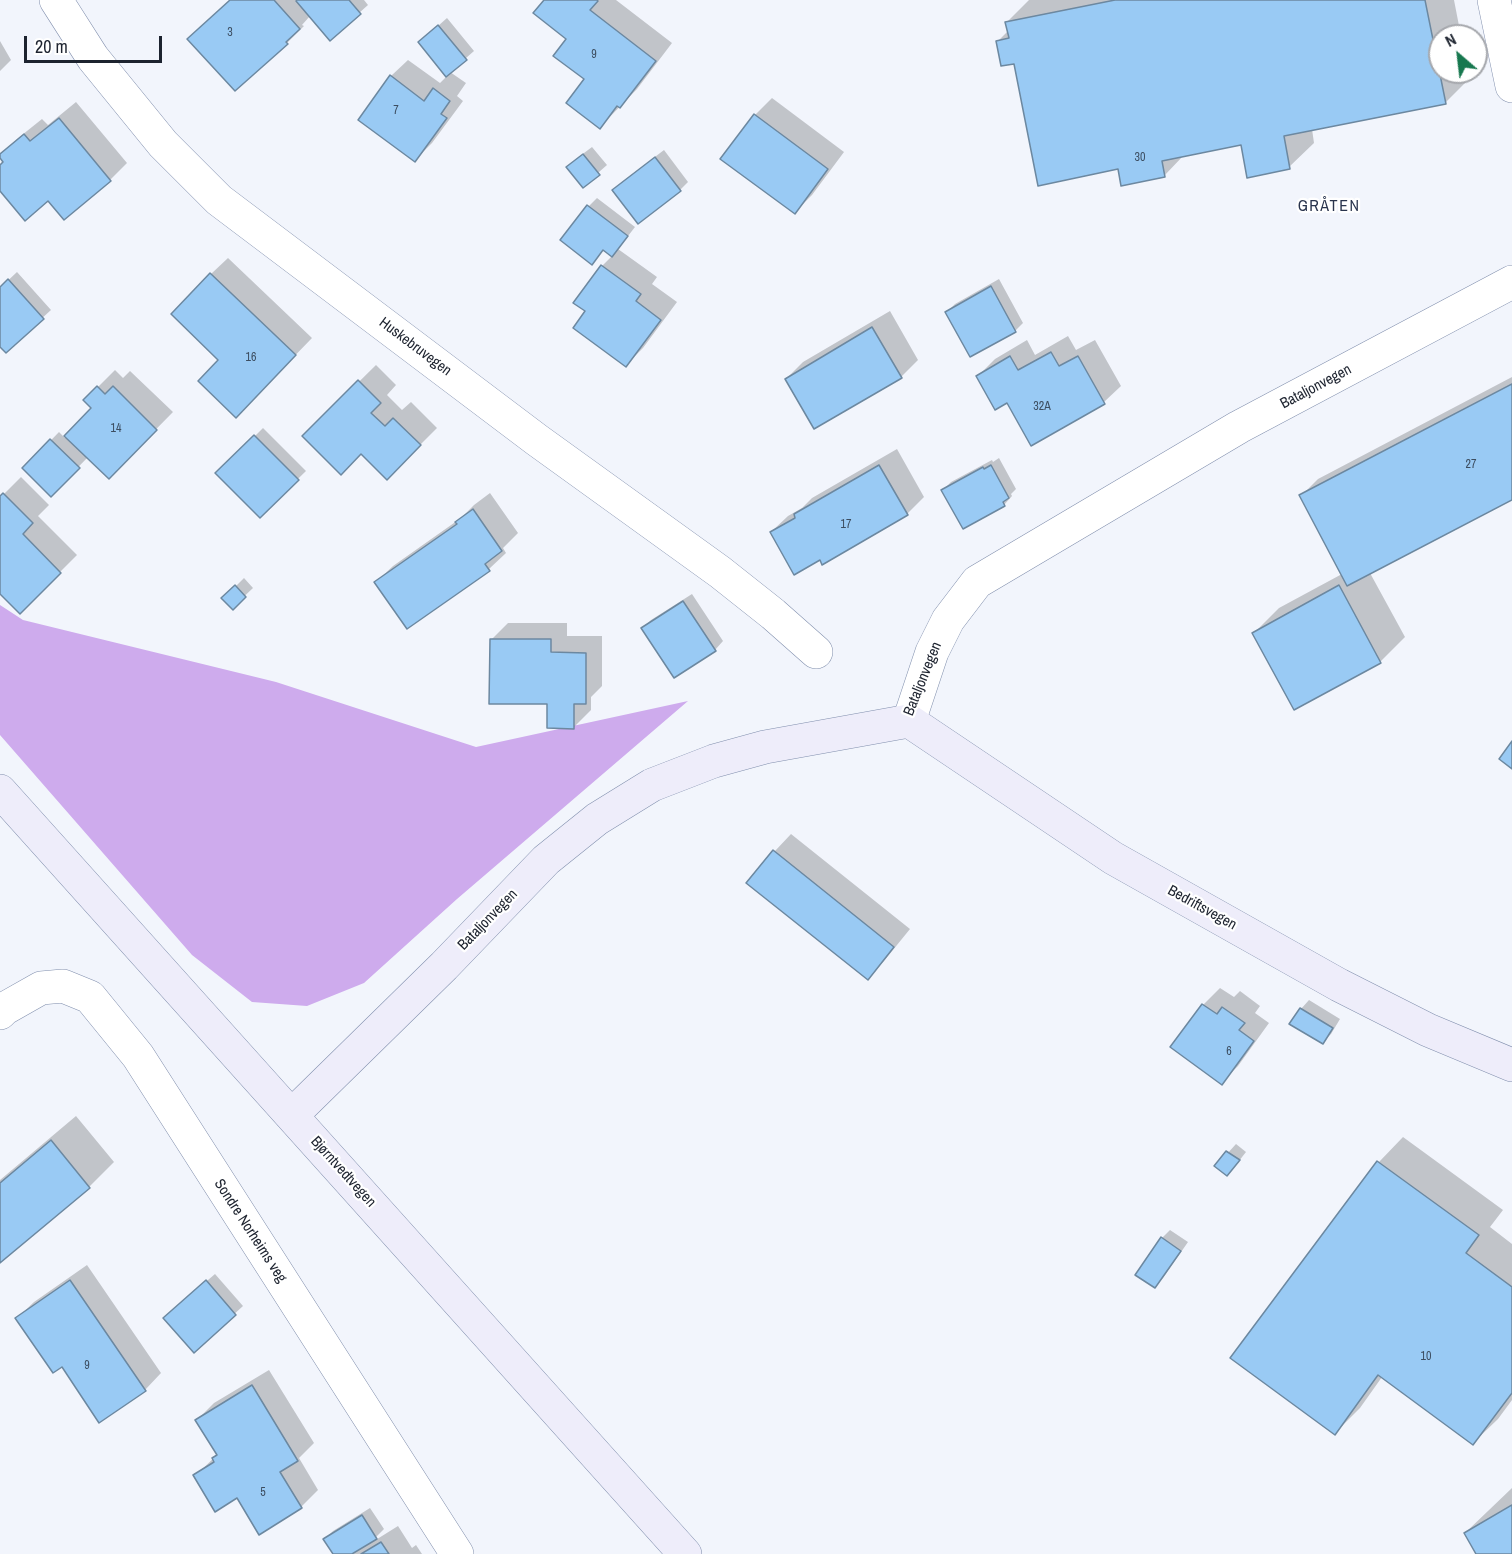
<!DOCTYPE html>
<html>
<head>
<meta charset="utf-8">
<style>
	body { margin:0 }
	#map { position:relative; width:1512px; height:1554px; overflow:hidden; background:#f2f5fc; font-family:"Archivo Narrow",sans-serif }
	canvas { display:block }
	.north { position:absolute; left:1428px; top:24px; width:60px; height:60px; box-sizing:border-box; background:#fff; border:2px solid #a5a7ac; border-radius:50%; rotate:332deg; font-size:16px; font-weight:700; line-height:24px; text-align:center; color:#1d232f }
	.north::after { content:''; display:block; margin:auto; width:21px; height:27px; background:#17784f; clip-path:polygon(50% 0,100% 100%,50% 72%,0 100%) }
	.scale { position:absolute; left:24px; top:36px; width:138px; height:27px; box-sizing:border-box; border:3px solid #1d232f; border-top:0; padding-left:8px; font-size:18px; line-height:21px; white-space:nowrap; color:#1d232f; -webkit-text-stroke:4px #fff; paint-order:stroke }
</style>
</head>
<body>
<div id="map">
<canvas width="1512" height="1554"></canvas>
<div class="north">N</div>
<div class="scale">20 m</div>
</div>
<script>
const ctx = document.querySelector('canvas').getContext('2d');
ctx.lineJoin = 'round';
function fillPath(path, color) { ctx.fillStyle = color; ctx.fill(path, 'evenodd'); }
function strokePath(path, color, width, dash) { ctx.strokeStyle = color; ctx.lineWidth = width; ctx.lineCap = dash ? 'butt' : 'round'; ctx.setLineDash(dash || []); ctx.stroke(path); }
function write(font, color, halo, rows, align = 'center') {
  ctx.font = font + ' "Archivo Narrow",sans-serif'; ctx.lineWidth = 4.5; ctx.setLineDash([]); ctx.textBaseline = 'middle'; ctx.strokeStyle = halo; ctx.fillStyle = color; for (const [text, x, y, turn = 0] of rows) {
    ctx.save(); ctx.translate(x, y); ctx.rotate((+turn || 0) * Math.PI / 180); ctx.textAlign = isNaN(turn) ? turn : align; if (halo) ctx.strokeText(text, 0, 0); ctx.fillText(text, 0, 0); ctx.restore();
  }
}
const forest = new Path2D(`
	M0 605 23 620 276 682 476 747 688 701 457 899 364 983 307 1006 252 1002 192 955 0 735Z`);
const shadow = new Path2D(`
	M230 0H364L368 5 330 39 310 16 302 25 304 26 287 43Z
	M546 0H616L672 43 637 89 600 127 586 79 568 38Z
	M1029 0H1454L1461 36H1440V72H1469L1470 78 1445 103 1312 129 1314 143 1289 167 1242 143 1184 155 1164 176 1119 168 1015 62 997 42 1009 30 1007 22Z
	M447 18 474 51 450 72 466 83 457 96 463 101 432 143 415 160 391 76 408 60 440 83 447 76 420 42Z
	M0 41 11 60 0 71Z
	M772 98 844 152 812 195 795 212 755 115Z
	M76 102 127 163 110 180 64 218 48 199 0 188V164L4 160 0 156 17 139 42 119 48 125Z
	M592 147 607 165 583 186 576 159Z
	M664 150 688 182 680 190 638 222 614 190 622 182Z
	M597 198 635 227 618 249 657 277 652 284 677 302 643 348 626 365 587 311 602 266 613 255 604 249 592 263 562 240 589 206Z
	M228 258 312 338 253 399 220 360 211 274Z
	M17 272 51 310 6 351 0 345V288Z
	M999 279 1023 323 1015 331 971 355 947 312 955 304Z
	M890 311 918 360 901 377 786 379 803 362Z
	M1068 336 1076 350 1095 340 1121 386 1104 402 1031 444 1007 401 978 376 995 359 1027 340 1035 355Z
	M376 365 396 385 387 395 402 410 411 402 437 428 387 478 362 452 304 436Z
	M115 370 123 378 130 371 173 412 109 477 88 457 51 495 24 468 59 432 65 438 93 408 85 400Z
	M1512 377V499L1370 573 1405 637 1380 662 1254 633 1279 608 1342 574 1301 496 1318 479Z
	M263 428 306 471 260 516 218 473Z
	M897 449 924 497 907 514 821 558 771 532 788 516 802 508 812 498Z
	M999 458 1016 489 1011 494 1012 496 1004 505 943 490 951 482 992 460 993 462Z
	M21 477 49 505 38 516 77 555 20 612 0 591V498Z
	M490 493 518 533 503 548 506 553 489 569 407 627 376 582 393 566 461 518 474 505Z
	M244 578 253 588 233 607 232 590Z
	M692 594 723 641 715 650 643 628 651 620Z
	M508 623H567V636H602V686L591 697V710L574 727 549 702 491 640Z
	M791 834 910 929 884 961 868 978 749 883 775 851Z
	M1220 988 1234 997 1240 991 1260 1006 1255 1013 1269 1023 1238 1066 1221 1083 1172 1047 1203 1005Z
	M1309 1000 1340 1019 1331 1034 1323 1042 1301 1009Z
	M76 1116 114 1162 89 1187 0 1261V1180Z
	M1403 1137 1503 1210 1490 1227 1512 1244V1400L1498 1419 1473 1443 1382 1377 1360 1408 1335 1433 1233 1357 1379 1162Z
	M1236 1144 1246 1152 1235 1166H1216Z
	M1170 1230 1188 1242 1163 1278 1155 1286 1162 1238Z
	M87 1265 161 1373 145 1390 62 1365 17 1318 34 1302Z
	M215 1274 243 1306 194 1351 173 1310Z
	M269 1370 314 1443 299 1458 318 1490 301 1507 260 1533 238 1496 195 1476 218 1454 197 1420 214 1403Z
	M1512 1488V1554H1478L1465 1533Z
	M370 1508 384 1529 373 1540 374 1541 398 1526 412 1548 416 1545 422 1554H334L325 1539 333 1531Z`);
const building = new Path2D(`
	M230 0H274L300 29 286 42 288 44 235 91 187 39Z
	M297 0H349L361 14 330 41 296 1Z
	M544 0H597L598 1 590 10 656 61 620 108 617 106 600 129 566 103 584 79 553 56 566 39 533 13Z
	M1115 0H1425L1446 104 1284 136 1290 169 1247 178 1241 145 1162 161 1165 177 1121 186 1118 169 1038 186 1014 64 1001 66 996 41 1009 38 1005 22Z
	M438 25 467 60 446 77 418 42Z
	M390 75 424 101 433 88 450 101 441 114 447 118 415 162 358 120Z
	M754 114 828 169 795 214 720 159Z
	M59 118 111 181 64 220 48 201 25 221 0 191V165L3 162 0 158V154L24 134 30 141Z
	M583 154 600 175 583 188 566 167Z
	M655 157 681 191 638 224 612 190Z
	M587 205 628 236 612 257 603 250 592 265 560 240Z
	M601 265 641 294 636 301 661 320 626 367 573 328 585 311 573 303Z
	M210 273 296 355 236 418 198 381 218 360 171 314Z
	M8 279 44 319 6 353 0 347V287Z
	M991 286 1016 332 970 357 945 312Z
	M872 327 902 378 814 429 785 379Z
	M1051 352 1059 366 1078 356 1105 404 1031 446 1007 403 995 410 976 376 1010 356 1018 370Z
	M358 380 381 403 371 413 385 426 393 418 421 445 387 480 361 454 341 475 302 436Z
	M1512 384V500L1347 586 1299 495Z
	M97 386 105 394 113 386 157 430 109 479 64 436 91 408 83 400Z
	M254 435 299 480 260 518 215 473Z
	M50 439 80 468 51 497 22 468Z
	M879 465 908 515 822 565 820 560 794 575 770 532 795 518 794 514Z
	M991 465 1009 498 1003 502 1005 506 963 529 941 490 983 467 984 469Z
	M3 493 33 523 23 534 61 573 20 614 0 594V496Z
	M473 509 502 551 485 564 490 571 407 629 374 582 457 524 455 522Z
	M235 585 246 597 233 610 221 598Z
	M1339 585 1381 663 1294 710 1252 633Z
	M683 601 716 651 674 678 641 628Z
	M490 639H551V652L586 653V704H574V729L547 728V704H489Z
	M1512 741V769L1499 759Z
	M773 850 894 947 868 980 746 883Z
	M1202 1004 1217 1014 1222 1007 1245 1023 1239 1030 1254 1041 1222 1085 1170 1047Z
	M1300 1008 1333 1028 1323 1044 1289 1024Z
	M51 1140 90 1188 0 1263V1183Z
	M1226 1151 1240 1160 1227 1176 1214 1166Z
	M1377 1161 1479 1235 1466 1253 1512 1287V1393L1473 1445 1378 1375 1335 1435 1230 1358Z
	M1161 1237 1181 1251 1155 1288 1135 1275Z
	M70 1280 146 1391 99 1423 62 1367 53 1373 15 1318Z
	M206 1280 236 1315 194 1353 163 1318Z
	M252 1385 298 1461 280 1472 302 1508 259 1535 237 1498 215 1512 193 1475 214 1462 212 1458 217 1455 195 1420Z
	M1512 1505V1554H1476L1464 1533Z
	M362 1515 377 1539 352 1554H333L323 1539Z
	M381 1542 389 1554H361Z`);
const street = new Path2D(`
	M56 0 93 58 163 144 219 200 537 440 720 572 773 614 816 652
	M1494 0 1512 86
	M909 721 932 652 948 620 977 582 1239 427 1512 282
	M0 1013 4 1009 41 988 63 986 90 997 138 1056 457 1554`);
const secondary = new Path2D(`
	M0 791 685 1554
	M292 1115 444 966 546 860 597 819 652 785 714 761 765 747 909 721 1113 858 1339 985 1428 1030 1512 1065`);
const numberNames = [
	["3",230,33],
	["9",594,55],
	["7",396,111],
	["30",1140,158],
	["16",251,358],
	["32A",1042,407],
	["14",116,429],
	["27",1471,465],
	["17",846,525],
	["6",1229,1052],
	["10",1426,1357],
	["9",87,1366],
	["5",263,1493]
];
const streetNames = [
	["Huskebruvegen",415,347,37],
	["Bataljonvegen",1316,387,-28],
	["Bataljonvegen",923,679,-68],
	["Bedriftsvegen",1202,908,29],
	["Bataljonvegen",488,920,-46],
	["Bjørntvedtvegen",343,1172,48],
	["Sondre Norheims veg",250,1231,57]
];
const neighbourhoodNames = [
	["GRÅTEN",1329,207]
];
fillPath(forest, '#ceabed');
fillPath(shadow, '#0003');
fillPath(building, '#99caf4');
strokePath(building, '#6c88a0', 1.5);
strokePath(street, '#818fad', 34);
strokePath(secondary, '#818fad', 34);
strokePath(street, '#fff', 33);
strokePath(secondary, '#eeedfa', 33);
write('12px', '#3c4d60', null, numberNames);
write('15px', '#1d232f', '#fff', streetNames);
ctx.letterSpacing = '1.5px';
write('16px', '#29344d', '#fff', neighbourhoodNames);
ctx.letterSpacing = '0px';
</script>
</body>
</html>
